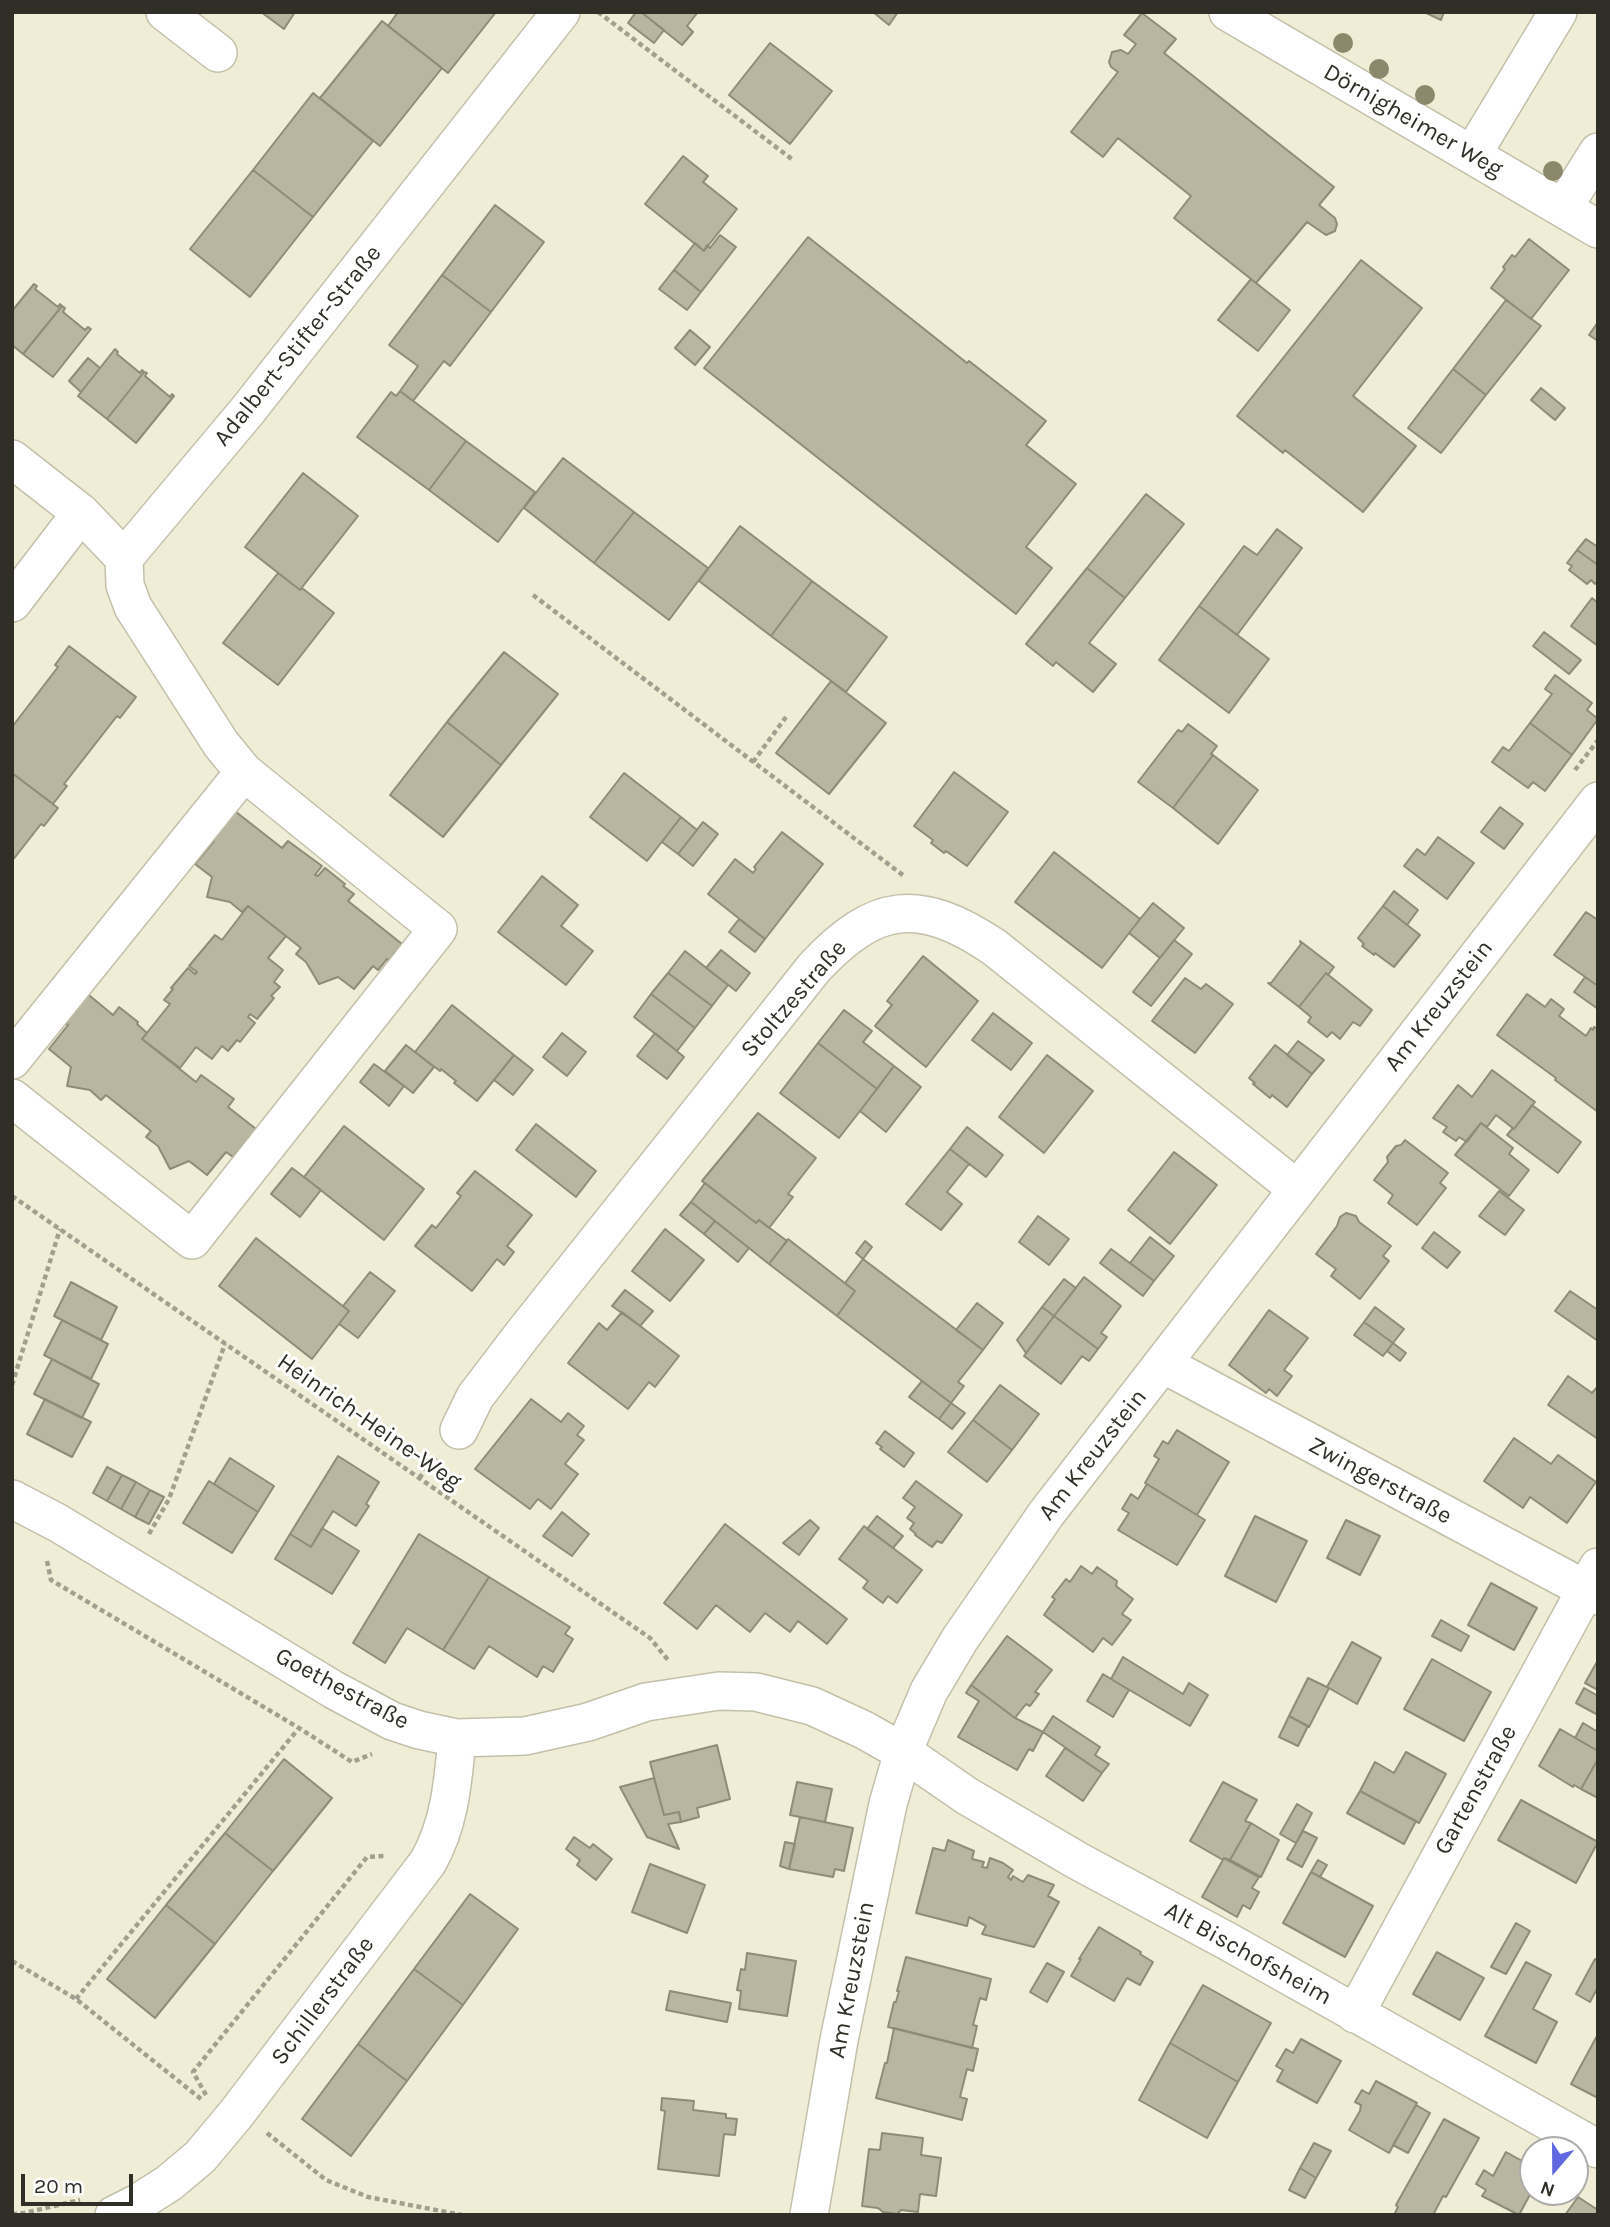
<!DOCTYPE html>
<html>
<head>
<meta charset="utf-8">
<style>
	body { margin:0 }
	#map { position:relative; width:1610px; height:2227px; overflow:hidden; background:#efedd6; font-family:Karla,sans-serif }
	canvas { display:block }
	.frame { position:absolute; inset:0; border:14px solid #302f27; pointer-events:none }
	.north { position:absolute; left:1519px; top:2136px; width:70px; height:70px; box-sizing:border-box; background:#fff; border:2px solid #acaca9; border-radius:50%; rotate:200deg; font-size:19px; font-weight:700; line-height:28px; text-align:center; color:#302f27 }
	.north::after { content:''; display:block; margin:auto; width:24px; height:32px; background:#6068e0; clip-path:polygon(50% 0,100% 100%,50% 72%,0 100%) }
	.scale { position:absolute; left:21px; top:2174px; width:112px; height:32px; box-sizing:border-box; border:4px solid #302f27; border-top:0; padding-left:9px; font-size:21px; line-height:24px; white-space:nowrap; color:#302f27; -webkit-text-stroke:5px #fff; paint-order:stroke }
</style>
</head>
<body>
<div id="map">
<canvas width="1610" height="2227"></canvas>
<div class="frame"></div>
<div class="north">N</div>
<div class="scale">20 m</div>
</div>
<script>
const ctx = document.querySelector('canvas').getContext('2d');
ctx.lineJoin = 'round';
function fillPath(path, color) { ctx.fillStyle = color; ctx.fill(path, 'evenodd'); }
function strokePath(path, color, width, dash) { ctx.strokeStyle = color; ctx.lineWidth = width; ctx.lineCap = dash ? 'butt' : 'round'; ctx.setLineDash(dash || []); ctx.stroke(path); }
function write(font, color, halo, rows, align = 'center') {
  ctx.font = font + ' Karla,sans-serif'; ctx.lineWidth = 6; ctx.setLineDash([]); ctx.textBaseline = 'middle'; ctx.strokeStyle = halo; ctx.fillStyle = color; for (const [text, x, y, turn = 0] of rows) {
    ctx.save(); ctx.translate(x, y); ctx.rotate((+turn || 0) * Math.PI / 180); ctx.textAlign = isNaN(turn) ? turn : align; if (halo) ctx.strokeText(text, 0, 0); ctx.fillText(text, 0, 0); ctx.restore();
  }
}
const building = new Path2D(`
	M261 12H295L284 29Z
	M398 12H496L448 73 388 26Z
	M636 12H641L664 30 654 43 628 23Z
	M641 12H698L687 26 693 32 682 45Z
	M873 12H898L889 25Z
	M1424 12H1444L1441 20Z
	M1142 13 1176 39 1164 53 1334 187 1319 205 1335 218 1337 224 1335 231 1326 235 1307 222 1256 283 1174 218 1191 196 1118 138 1103 157 1071 132 1118 72 1111 67 1109 62 1112 52 1121 50 1128 54 1136 44 1124 35Z
	M382 21 442 68 380 146 320 98Z
	M770 43 832 91 790 144 729 95Z
	M313 93 373 141 313 217 253 170Z
	M683 156 708 176 703 182 737 209 704 251 645 204Z
	M253 170 313 217 250 297 190 249Z
	M495 205 544 242 491 312 442 275Z
	M720 235 736 247 701 292 674 270 695 243 704 251 707 245 710 248Z
	M808 237 967 363 969 361 1046 421 1026 445 1076 484 1026 547 1052 568 1016 614 704 368Z
	M1529 239 1569 270 1531 319 1491 288 1505 269 1503 267 1512 255 1515 257Z
	M1361 260 1422 308 1353 396 1416 446 1363 512 1285 450 1283 453 1237 416Z
	M674 270 701 292 687 310 659 289Z
	M442 275 491 312 450 366 444 361 413 401 400 391 418 366 389 345Z
	M1251 279 1290 310 1258 351 1218 320Z
	M34 284 37 286 35 289 58 307 60 304 62 306 23 354 12 345V311Z
	M1506 300 1541 326 1486 395 1453 369Z
	M62 306 65 308 63 312 85 330 88 327 91 329 53 377 23 354Z
	M1598 322V341L1589 335Z
	M690 330 710 347 695 365 675 348Z
	M115 349 118 352 117 354 140 373 142 370 144 372 107 419 78 396Z
	M88 358 100 368 81 392 69 381Z
	M1453 369 1486 395 1441 453 1408 428Z
	M144 372 147 373 145 376 170 397 172 394 174 396 136 443 107 419Z
	M1541 388 1565 408 1555 420 1531 400Z
	M400 391 466 441 429 490 357 437 391 392 396 396Z
	M466 441 535 492 498 542 429 490Z
	M563 458 634 512 594 563 524 508Z
	M303 473 358 516 300 590 245 547Z
	M1146 494 1184 524 1125 598 1087 568Z
	M634 512 708 568 669 620 594 563Z
	M740 526 812 581 771 636 699 581Z
	M1277 529 1302 548 1237 635 1199 606 1244 546 1257 555Z
	M1586 539 1598 547V565L1577 550Z
	M1577 550 1598 565V580L1595 584 1591 580 1587 584 1569 570 1572 566 1567 563Z
	M1087 568 1125 598 1089 643 1116 664 1093 692 1056 662 1053 666 1026 644Z
	M278 573 300 590 302 588 334 613 278 685 223 643Z
	M812 581 887 637 846 692 771 636Z
	M1592 598 1598 603V646L1571 626Z
	M1199 606 1269 659 1229 713 1159 660Z
	M1544 632 1581 660 1569 674 1533 646Z
	M69 646 136 697 120 718 117 716 64 784 67 786 53 804 12 773V727L58 667 55 665Z
	M504 652 558 694 501 765 447 722Z
	M1555 675 1592 703 1587 710 1598 719 1572 755 1530 723 1552 694 1545 689Z
	M831 681 886 723 829 794 776 753Z
	M447 722 501 765 443 837 390 795Z
	M1530 723 1572 755 1545 791 1533 782 1528 788 1492 762 1503 747 1509 751Z
	M1188 724 1217 746 1211 754 1213 755 1173 808 1138 782 1178 730 1182 732Z
	M1213 755 1258 790 1218 844 1173 808Z
	M954 772 1008 812 967 866 946 851 944 853 931 843 933 840 914 826Z
	M12 773 58 808 44 826 41 824 12 861Z
	M624 773 681 817 647 861 590 817Z
	M1500 807 1523 824 1504 849 1481 832Z
	M231 808 282 848 288 841 322 866 315 875 318 876 325 868 345 884 343 886 354 894 348 901 402 944 389 960 387 959 378 970 373 966 354 989 338 977 319 984 306 962 296 954 301 948 248 906 242 912 230 902 207 897 212 877 195 864 214 841 208 836Z
	M681 817 697 830 678 854 662 842Z
	M703 822 718 834 693 866 678 854Z
	M782 832 823 864 765 939 708 894 735 859 753 873 756 869 754 867Z
	M1438 837 1474 863 1447 899 1404 866 1417 849 1425 855Z
	M1054 852 1140 919 1102 968 1015 902Z
	M542 876 578 905 561 926 593 951 566 985 498 932Z
	M1394 891 1418 910 1407 925 1383 906Z
	M1153 903 1184 928 1160 958 1129 933Z
	M248 906 286 936 268 958 283 970 274 982 280 987 271 996 274 998 257 1019 250 1014 248 1017 255 1023 240 1042 237 1040 228 1051 222 1046 212 1059 196 1047 180 1068 142 1039 170 1004 164 1000 173 989 171 988 188 968 195 974 197 972 189 966 215 935 222 940Z
	M1383 906 1420 935 1394 967 1375 953 1374 955 1362 946 1364 944 1358 938Z
	M1586 912 1598 920V986L1554 955Z
	M739 919 765 939 755 952 729 932Z
	M1174 940 1192 954 1151 1006 1133 992Z
	M1300 941 1334 967 1328 975 1326 973 1299 1007 1268 983H1271L1301 944Z
	M721 950 750 973 736 991 706 968Z
	M685 951 728 985 712 1006 668 973Z
	M923 956 978 1001 926 1067 875 1026 892 1005 887 1001Z
	M668 973 712 1006 695 1028 651 994Z
	M1326 973 1372 1010 1360 1026 1353 1022 1340 1039 1332 1032 1327 1037 1308 1022 1311 1017 1299 1007Z
	M1585 977 1598 986V1009L1574 992Z
	M1185 978 1201 989 1206 984 1233 1004 1195 1053 1152 1021Z
	M84 991 113 1015 119 1007 138 1022 137 1024 147 1033 142 1039 196 1082 201 1075 234 1099 228 1107 256 1129 233 1157 226 1152 207 1175 189 1161 170 1169 158 1146 146 1137 151 1131 106 1095 101 1100 90 1090 67 1086 71 1067 49 1049 68 1025 63 1021Z
	M651 994 695 1028 677 1051 634 1017Z
	M1527 994 1545 1007 1551 999 1564 1009 1559 1016 1586 1036 1591 1028 1593 1030 1594 1027 1598 1029V1112L1555 1080 1556 1078 1497 1035Z
	M452 1005 514 1055 477 1101 454 1083 456 1081 441 1069 440 1071 415 1052Z
	M844 1010 872 1031 863 1042 894 1066 877 1089 818 1043Z
	M993 1013 1032 1043 1011 1070 972 1040Z
	M562 1033 586 1052 567 1076 543 1057Z
	M655 1033 684 1057 667 1079 637 1056Z
	M1298 1041 1324 1060 1312 1074 1287 1055Z
	M818 1043 877 1089 839 1138 780 1093Z
	M406 1045 434 1067 413 1093 385 1071Z
	M1275 1045 1312 1074 1287 1107 1272 1095 1270 1098 1253 1084 1255 1083 1249 1078Z
	M514 1055 533 1070 513 1095 494 1080Z
	M1047 1055 1093 1091 1044 1153 999 1117Z
	M374 1064 404 1086 389 1106 360 1082Z
	M894 1066 921 1087 886 1132 860 1111Z
	M1492 1070 1535 1102 1514 1129 1496 1115 1487 1127 1481 1123 1467 1142 1459 1137 1456 1141 1443 1132 1447 1127 1433 1118 1458 1085 1472 1097Z
	M1532 1105 1581 1142 1558 1173 1507 1135 1513 1128 1514 1129Z
	M758 1113 816 1158 788 1194 793 1197 769 1228 759 1220 756 1223 702 1181Z
	M1481 1123 1513 1148 1509 1154 1529 1170 1509 1196 1455 1155Z
	M536 1124 596 1171 576 1197 516 1150Z
	M344 1126 424 1189 384 1240 304 1177Z
	M967 1127 1003 1155 986 1177 950 1149Z
	M1405 1140 1448 1173 1440 1183 1446 1188 1417 1225 1388 1203 1393 1195 1374 1180 1388 1162 1387 1157 1396 1146 1401 1145Z
	M950 1149 969 1164 947 1192 962 1204 941 1230 906 1204Z
	M1174 1152 1217 1185 1170 1244 1128 1210Z
	M292 1168 321 1190 300 1217 271 1194Z
	M475 1171 532 1215 507 1246 514 1252 504 1265 497 1259 472 1291 415 1246 432 1225 436 1228 461 1196 457 1193Z
	M705 1183 756 1223 759 1220 787 1241 769 1264 691 1202Z
	M1499 1191 1524 1210 1505 1235 1479 1216Z
	M691 1202 715 1221 704 1234 680 1215Z
	M1346 1213 1356 1216 1359 1222 1391 1246 1383 1256 1389 1261 1360 1299 1331 1276 1336 1269 1316 1254 1337 1226 1340 1217Z
	M1038 1216 1069 1239 1049 1265 1019 1242Z
	M715 1221 749 1248 738 1262 704 1234Z
	M665 1229 704 1260 670 1301 632 1271Z
	M1434 1232 1460 1252 1447 1268 1422 1248Z
	M1150 1237 1174 1256 1154 1281 1130 1263Z
	M256 1238 349 1311 312 1359 219 1286Z
	M788 1239 855 1291 837 1316 769 1264Z
	M865 1241 872 1247 863 1259 856 1253Z
	M1111 1249 1154 1281 1143 1296 1100 1263Z
	M863 1259 983 1350 958 1382 964 1386 951 1403 837 1316 855 1291 845 1283Z
	M370 1272 395 1291 358 1338 339 1324 349 1311 343 1306Z
	M1084 1277 1121 1306 1101 1333 1107 1337 1098 1349 1054 1316Z
	M1064 1279 1076 1288 1054 1316 1042 1307Z
	M71 1282 117 1307 101 1340 54 1316Z
	M625 1290 653 1311 640 1326 612 1306Z
	M1570 1291 1598 1310V1341L1555 1311Z
	M977 1303 1003 1323 983 1350 956 1330Z
	M1042 1307 1054 1316 1026 1353 1017 1340Z
	M1375 1307 1404 1329 1393 1343 1364 1322Z
	M1269 1310 1308 1338 1284 1370 1292 1376 1277 1396 1269 1389 1266 1393 1229 1365Z
	M622 1312 679 1356 655 1387 649 1382 628 1409 568 1363 599 1323 607 1330Z
	M1054 1316 1098 1349 1089 1361 1082 1356 1061 1384 1024 1356Z
	M62 1320 108 1344 91 1379 44 1355Z
	M1364 1322 1393 1343 1383 1356 1354 1335Z
	M1393 1343 1406 1353 1400 1361 1387 1351Z
	M52 1359 99 1384 82 1418 34 1394Z
	M1568 1376 1592 1393 1598 1386V1439L1548 1405Z
	M922 1381 951 1403 939 1419 909 1397Z
	M1000 1385 1039 1414 1012 1450 973 1420Z
	M45 1399 91 1422 72 1457 27 1434Z
	M531 1399 561 1422 568 1413 584 1426 577 1435 584 1440 565 1464 578 1474 551 1509 538 1499 530 1509 475 1469Z
	M951 1403 965 1413 952 1429 939 1419Z
	M973 1420 1012 1450 987 1482 948 1452Z
	M1177 1430 1229 1462 1197 1515 1145 1483 1159 1459 1154 1456 1163 1441 1168 1444Z
	M885 1431 914 1453 904 1467 880 1449 882 1447 876 1443Z
	M1514 1438 1551 1464 1558 1455 1596 1482 1567 1523 1530 1497 1523 1508 1484 1481Z
	M338 1456 379 1482 366 1504 369 1506 356 1526 333 1511 311 1547 290 1534Z
	M230 1458 274 1486 258 1512 214 1484Z
	M107 1467 122 1475 107 1501 93 1493Z
	M122 1475 136 1482 121 1509 107 1501Z
	M209 1481 258 1512 232 1553 183 1523Z
	M916 1481 962 1515 942 1543 937 1541 932 1547 915 1535 916 1534 910 1529 914 1523 907 1518 915 1507 903 1498Z
	M136 1482 150 1490 135 1517 121 1509Z
	M1147 1484 1205 1520 1177 1565 1118 1530 1129 1513 1122 1509 1131 1494 1138 1499Z
	M150 1490 164 1497 149 1524 135 1517Z
	M562 1512 589 1534 572 1556 543 1536Z
	M877 1516 903 1536 893 1548 867 1529Z
	M1255 1516 1307 1541 1276 1602 1225 1576Z
	M810 1520 819 1528 799 1555 783 1543Z
	M1346 1520 1380 1536 1360 1575 1327 1558Z
	M725 1524 847 1619 827 1644 798 1621 790 1632 765 1613 750 1632 716 1605 697 1629 664 1603Z
	M864 1526 922 1570 897 1603 888 1596 883 1603 863 1588 868 1581 839 1559Z
	M322 1528 359 1551 332 1594 275 1559 290 1534 311 1547Z
	M419 1534 489 1577 443 1650 407 1628 385 1663 353 1643Z
	M1081 1566 1092 1574 1097 1567 1117 1581 1116 1586 1133 1599 1122 1614 1131 1620 1112 1645 1103 1638 1093 1652 1044 1615 1055 1599 1052 1597 1066 1579 1070 1582Z
	M489 1577 570 1627 565 1634 573 1639 553 1672 543 1666 537 1677 489 1646 474 1669 443 1650Z
	M1491 1583 1537 1608 1514 1650 1468 1625Z
	M1441 1620 1469 1636 1461 1651 1432 1636Z
	M1007 1636 1052 1670 1035 1692 1039 1694 1030 1706 1026 1704 1015 1718 971 1685Z
	M1352 1642 1381 1658 1357 1704 1327 1687Z
	M1123 1657 1183 1694 1189 1683 1208 1695 1190 1726 1111 1679Z
	M1432 1659 1491 1692 1464 1741 1404 1709Z
	M1598 1660V1690L1585 1683Z
	M1103 1674 1129 1690 1113 1717 1087 1701Z
	M1308 1678 1329 1688 1309 1727 1289 1716Z
	M971 1685 1015 1718 1043 1732 1033 1751 1029 1749 1017 1770 958 1737 979 1701 966 1693Z
	M1584 1688 1598 1696V1715L1576 1703Z
	M1053 1716 1100 1747 1095 1755 1109 1764 1102 1773 1043 1732Z
	M1289 1716 1308 1726 1298 1746 1279 1737Z
	M1583 1723 1598 1732V1751L1575 1738Z
	M1560 1729 1598 1751V1759L1581 1789 1574 1785 1573 1787 1539 1766Z
	M717 1745 730 1799 697 1808 699 1817 681 1822 679 1812 664 1815 650 1762Z
	M1065 1748 1102 1773 1083 1801 1046 1776Z
	M1406 1752 1446 1774 1419 1823 1360 1791 1375 1762 1394 1773Z
	M284 1759 332 1798 273 1871 225 1833Z
	M1598 1759V1798L1581 1789Z
	M654 1778 664 1815 679 1812 681 1822 668 1824 679 1849 647 1837 620 1787Z
	M797 1782 832 1789 825 1822 790 1815Z
	M1223 1782 1257 1800 1245 1821 1251 1823 1230 1860 1224 1858 1223 1860 1190 1841Z
	M1360 1791 1416 1821 1404 1844 1347 1813Z
	M1521 1800 1598 1842 1576 1883 1498 1840Z
	M1297 1804 1312 1813 1296 1843 1280 1834Z
	M800 1817 853 1828 844 1871 835 1869 833 1877 789 1869Z
	M1251 1823 1279 1840 1261 1877 1230 1860Z
	M1303 1831 1317 1838 1302 1867 1287 1859Z
	M225 1833 273 1871 215 1944 166 1905Z
	M574 1837 590 1848 593 1844 612 1859 596 1880 577 1865 580 1860 566 1849Z
	M948 1840 974 1851 972 1859 984 1862 982 1867 987 1868 990 1858 1003 1863 1013 1870 1008 1877 1011 1880 1013 1876 1023 1882 1028 1875 1054 1885 1048 1896 1059 1902 1034 1947 982 1934 986 1926 969 1917 967 1926 916 1913 933 1848 945 1851Z
	M785 1842 795 1844 789 1869 780 1866Z
	M1224 1858 1259 1877 1252 1888 1259 1892 1250 1909 1243 1905 1237 1917 1202 1897Z
	M1318 1860 1327 1865 1320 1877 1311 1872Z
	M650 1864 705 1885 687 1933 632 1912Z
	M1311 1872 1373 1906 1345 1957 1283 1923Z
	M470 1894 518 1929 463 2005 414 1969Z
	M166 1905 215 1944 155 2018 107 1979Z
	M1516 1923 1530 1931 1506 1974 1491 1967Z
	M1099 1927 1141 1952 1140 1954 1153 1962 1140 1985 1127 1978 1114 2001 1071 1976 1081 1959H1079Z
	M1437 1952 1484 1978 1460 2020 1413 1994Z
	M747 1953 796 1961 787 2016 739 2009 741 1991 737 1990 741 1969 745 1970Z
	M906 1957 991 1979 986 2000 980 1998 973 2025 977 2026 972 2048 888 2027 894 2002H896L899 1991H897Z
	M1595 1959 1598 1960V1987L1590 2002 1576 1994Z
	M1526 1962 1551 1975 1533 2009 1557 2022 1536 2063 1485 2036Z
	M1047 1963 1064 1972 1047 2002 1030 1992Z
	M414 1969 463 2005 407 2081 358 2044Z
	M1203 1985 1271 2023 1238 2082 1170 2043Z
	M670 1991 731 2003 727 2022 666 2010Z
	M894 2028 978 2049 973 2071 967 2069 960 2097 967 2099 962 2120 876 2098 885 2063H887Z
	M1598 2034V2098L1571 2084Z
	M1301 2039 1341 2061 1317 2103 1277 2081 1283 2070 1276 2066 1286 2049 1293 2053Z
	M1170 2043 1238 2082 1207 2138 1139 2100Z
	M358 2044 407 2081 351 2156 302 2119Z
	M1376 2081 1417 2103 1389 2153 1349 2130 1360 2111 1361 2105 1355 2102 1362 2090 1369 2094Z
	M662 2098 694 2101 693 2110 726 2114V2118L737 2119 735 2135 724 2134 719 2176 658 2169 665 2111 661 2110Z
	M1416 2105 1430 2113 1408 2153 1393 2145Z
	M1444 2119 1479 2138 1446 2197 1443 2196 1433 2215H1394L1398 2207 1396 2205Z
	M882 2133 923 2138 921 2155 941 2158 936 2196 920 2194 918 2212 901 2210 897 2214 883 2212 878 2208 862 2206 869 2149 880 2150Z
	M1314 2143 1331 2151 1316 2178 1300 2168Z
	M1506 2152 1533 2167V2189L1519 2215 1482 2196 1486 2190 1476 2184 1484 2170 1493 2176Z
	M1300 2168 1316 2178 1305 2198 1289 2190Z
	M1578 2197 1598 2210V2215H1565Z`);
const path = new Path2D(`
	M598 12 793 160
	M533 595 904 876
	M753 762 786 717
	M1575 770 1598 740
	M12 1196 650 1638 668 1660
	M12 1385 60 1229
	M419 1478 436 1458
	M149 1534 169 1499 225 1344
	M47 1561 51 1580 299 1728 352 1762 372 1754
	M12 1961 76 1999 201 2099
	M76 1999 299 1728
	M206 2095 193 2072 367 1857 385 1856
	M267 2133 326 2180 368 2197 462 2215
	M12 2214 24 2213 80 2200`);
const minor = new Path2D(`
	M165 12 218 53
	M1228 12 1598 229
	M1472 155 1558 12
	M1563 208 1598 152
	M12 459 81 513 124 558 248 410 561 12
	M12 603 81 513
	M12 1060 244 772
	M12 1098 192 1240 438 929 244 772 221 744 133 607 125 585 124 558
	M1163 1364 1598 1596
	M459 1430 475 1397 523 1334 814 968C875 902 919 897 994 947L1297 1189
	M12 1499 58 1523 334 1690 392 1721 419 1730 457 1738 525 1736 588 1722 646 1702 719 1691 756 1692 812 1706 864 1730 903 1752 967 1796 1078 1861 1227 1941 1598 2149
	M1355 2014 1598 1567
	M114 2215 136 2204 169 2183 200 2157 236 2114 428 1862C450 1823 453 1782 457 1738
	M809 2215 839 2040 888 1804 903 1752 929 1691 960 1639 1046 1514 1598 801`);
const trees = [
	[1343,43],
	[1379,69],
	[1425,95],
	[1553,171]
];
const streetNames = [
	["Dörnigheimer Weg",1413,121,30],
	["Adalbert-Stifter-Straße",298,346,-51],
	["Stoltzestraße",794,999,-49],
	["Am Kreuzstein",1439,1006,-52],
	["Heinrich-Heine-Weg",369,1422,35],
	["Am Kreuzstein",1093,1455,-52],
	["Zwingerstraße",1380,1481,28],
	["Goethestraße",342,1689,28],
	["Gartenstraße",1476,1790,-61],
	["Alt Bischofsheim",1248,1954,29],
	["Am Kreuzstein",852,1980,-79],
	["Schillerstraße",323,2001,-53]
];
fillPath(building, '#b8b6a0');
strokePath(building, '#8e8b77', 2);
strokePath(minor, '#c3c0aa', 40);
strokePath(path, '#a1a08f', 4.5, [5, 3.5]);
strokePath(minor, '#fff', 37);
ctx.fillStyle = '#8c886b';
for (const [x, y] of trees) { ctx.beginPath(); ctx.arc(x, y, 10, 0, 2 * Math.PI); ctx.fill(); }
write('24px', '#302f27', '#fff', streetNames);
</script>
</body>
</html>
